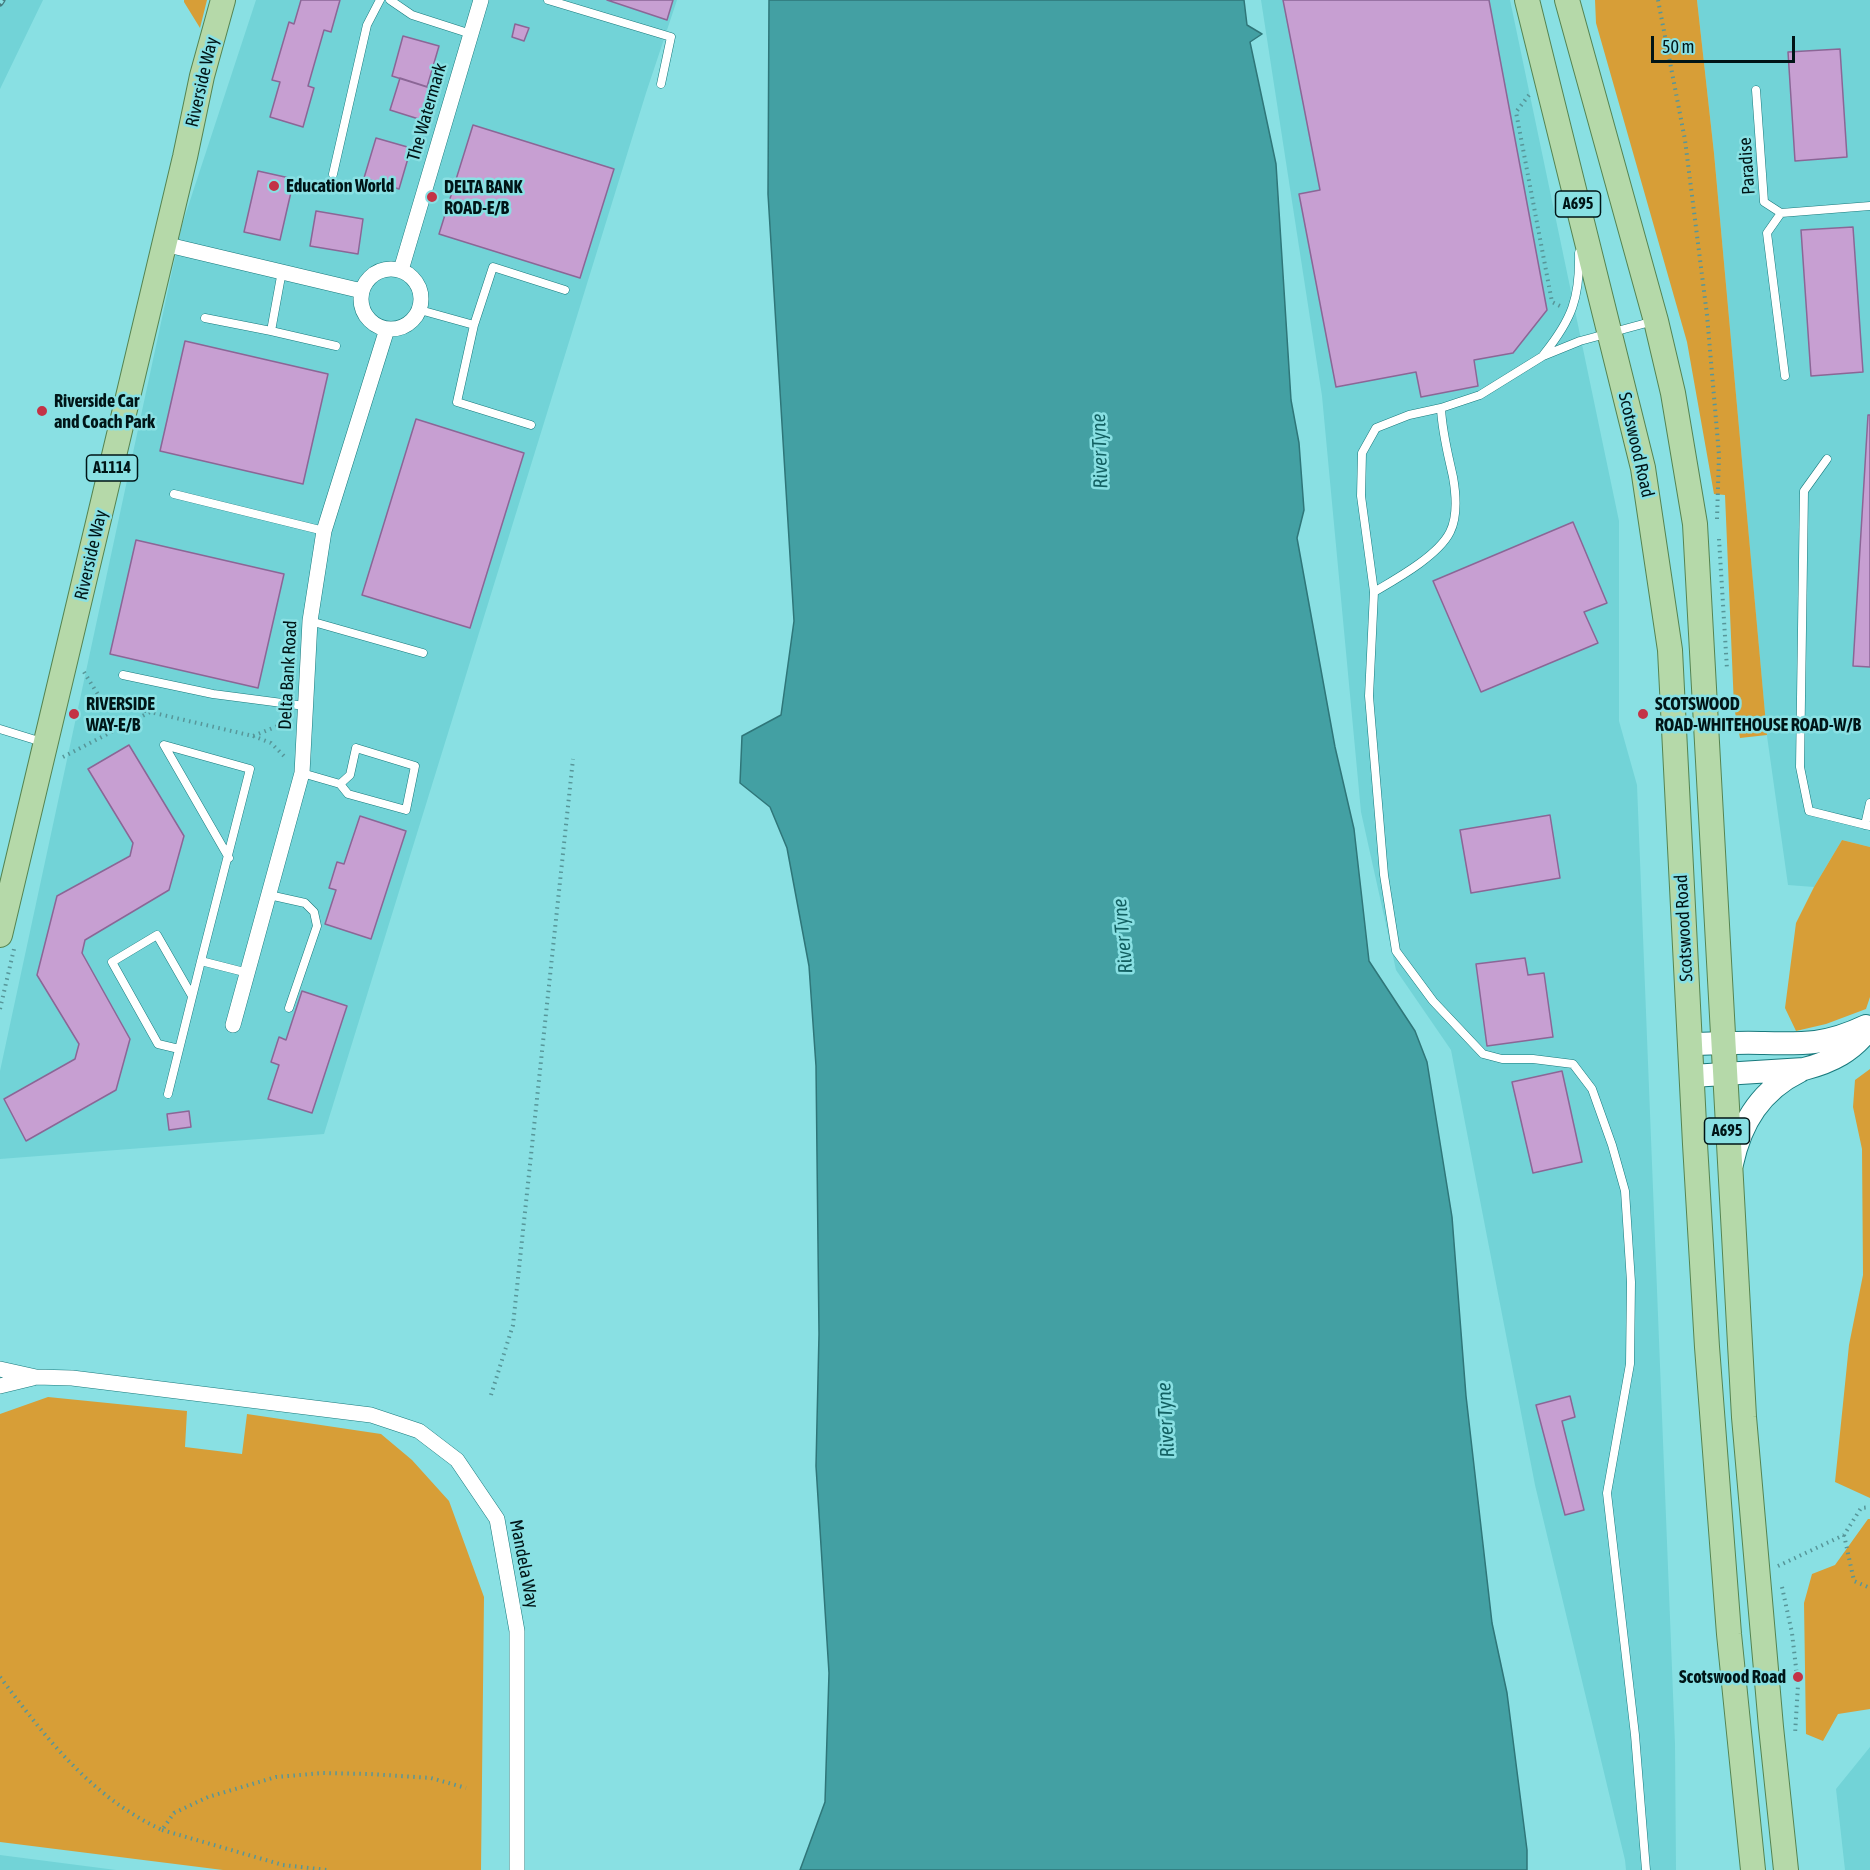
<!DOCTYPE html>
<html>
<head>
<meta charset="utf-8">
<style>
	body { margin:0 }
	#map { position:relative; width:1870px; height:1870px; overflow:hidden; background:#89e0e3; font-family:"Asap Condensed",sans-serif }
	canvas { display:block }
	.scale { position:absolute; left:1651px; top:36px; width:144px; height:27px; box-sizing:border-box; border:3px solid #001517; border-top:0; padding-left:8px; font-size:18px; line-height:21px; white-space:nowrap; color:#001517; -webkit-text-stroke:4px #89e0e3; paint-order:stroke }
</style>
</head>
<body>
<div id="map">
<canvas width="1870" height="1870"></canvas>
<div class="scale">50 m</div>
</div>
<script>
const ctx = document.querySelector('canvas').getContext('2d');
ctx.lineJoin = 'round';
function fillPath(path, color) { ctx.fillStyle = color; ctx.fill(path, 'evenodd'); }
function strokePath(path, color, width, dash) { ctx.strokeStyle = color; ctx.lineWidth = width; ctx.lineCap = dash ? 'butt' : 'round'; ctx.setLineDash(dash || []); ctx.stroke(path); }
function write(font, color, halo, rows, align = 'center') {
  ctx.font = font + ' "Asap Condensed",sans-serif'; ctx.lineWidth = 5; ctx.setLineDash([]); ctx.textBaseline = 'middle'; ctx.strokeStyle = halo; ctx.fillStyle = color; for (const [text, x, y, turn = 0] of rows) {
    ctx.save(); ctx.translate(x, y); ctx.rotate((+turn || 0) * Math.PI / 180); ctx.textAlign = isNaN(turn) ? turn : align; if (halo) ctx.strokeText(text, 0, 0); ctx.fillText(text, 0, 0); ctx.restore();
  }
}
const built = new Path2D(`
	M0 0H43L0 89Z
	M256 0H677L646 93 324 1134 0 1159V1071L182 225Z
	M1261 0H1510L1619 521V721L1637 785 1675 1744 1676 1870H1626L1625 1860 1535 1485 1451 1050 1396 970 1361 812 1322 396Z
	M1697 0H1870V847L1842 840 1814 887 1788 885 1767 736 1714 153Z
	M1870 1747V1870H1845L1836 1789Z
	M0 1855 116 1870H0Z`);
const green = new Path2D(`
	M184 0H207L200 28 184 2Z
	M1595 0H1697L1714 153 1767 735 1740 738 1734 707 1725 495 1714 494 1687 342 1596 23Z
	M1842 840 1870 847V997L1866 1009 1826 1024 1796 1031 1785 1008 1796 923 1814 887Z
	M1870 1069V1498L1835 1482 1849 1345 1863 1275 1862 1149 1853 1107 1855 1080Z
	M48 1397 187 1411 185 1447 242 1454 247 1414 381 1434 412 1460 449 1501 484 1597 481 1870H223L0 1842V1414Z
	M1868 1519H1870V1709L1838 1714 1823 1741 1806 1734 1804 1603 1812 1574 1835 1565Z`);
const water = new Path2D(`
	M769 0H1244L1247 25 1262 34 1250 42 1276 164 1291 400 1299 443 1304 510 1297 538 1335 747 1354 829 1369 961 1415 1031 1427 1062 1452 1217 1466 1396 1492 1623 1507 1693 1527 1850V1870H800L825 1802 829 1673 816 1466 819 1334 816 1066 809 966 787 848 770 807 740 783 742 736 781 715 794 621 768 194Z`);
const building = new Path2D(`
	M301 0H340L331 32 324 30 308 86 314 88 303 127 270 117 280 82 272 80 289 22 294 24Z
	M607 0H673L667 20Z
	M1283 0H1489L1547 310 1513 353 1474 360 1478 386 1421 397 1416 372 1336 387 1299 194 1320 190Z
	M515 24 529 28 524 41 512 37Z
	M403 36 439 46 427 87 392 76Z
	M1840 49 1847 157 1795 161 1788 52Z
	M400 78 434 89 425 121 390 110Z
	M473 125 614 169 580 278 439 234Z
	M376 138 411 148 399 189 364 178Z
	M258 171 294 179 280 240 244 232Z
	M316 211 363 219 358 254 310 246Z
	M1853 227 1863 372 1811 376 1801 230Z
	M185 341 328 374 303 484 160 451Z
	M1868 415H1870V667L1853 666Z
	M416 419 524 453 470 628 362 595Z
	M1573 522 1607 603 1584 612 1598 643 1481 692 1433 581Z
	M136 540 284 574 258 688 110 654Z
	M129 745 184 836 169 890 85 940 82 953 130 1039 116 1090 26 1141 4 1099 75 1059 79 1044 37 975 57 896 130 856 133 843 88 769Z
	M1550 815 1560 878 1471 893 1460 830Z
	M360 816 406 831 371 939 325 924 336 890 329 888 337 862 344 864Z
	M1525 958 1528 975 1544 973 1553 1037 1487 1046 1476 964Z
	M302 991 347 1006 312 1113 268 1099 279 1065 271 1062 279 1037 286 1040Z
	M1562 1071 1582 1162 1533 1173 1512 1082Z
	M189 1111 191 1127 169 1130 167 1114Z
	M1570 1396 1575 1417 1562 1421 1584 1510 1565 1515 1536 1405Z`);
const path = new Path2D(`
	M1658 0 1685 140 1707 315 1719 455 1717 519
	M1529 95 1516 112 1552 302 1560 306
	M1719 539 1727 669
	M84 672 102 701 150 712
	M253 736 271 743 286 758
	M63 757 150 712 253 736 288 722
	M0 1009 14 949
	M491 1395 513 1325 573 759
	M1844 1535 1854 1581 1870 1588
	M1778 1566 1844 1535 1861 1508 1870 1507
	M1782 1587 1792 1633 1798 1685 1795 1734
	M0 1677C47 1739 90 1796 162 1830L174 1813 208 1797 276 1777 323 1773 370 1774 431 1778 466 1788
	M162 1830 283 1865 327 1870`);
const lane = new Path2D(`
	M390 0 412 15 471 34
	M548 0 671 37 661 84
	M1756 90 1764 202 1781 213 1870 206
	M333 174 367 25 380 0
	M1781 213 1767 233 1785 376
	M282 271 271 331 336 346
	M420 310 474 325
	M205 318 271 331
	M1544 354C1572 319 1580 298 1579 253
	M531 425 457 402 474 325 493 267 565 290
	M1827 459 1804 491 1800 767 1809 811 1870 826
	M174 494 324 531
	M1374 592 1361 496 1362 453 1376 428 1409 415 1441 408
	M310 621 423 653
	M123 675 213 694 305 706
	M0 729 42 742
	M302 773 340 784 350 775 356 748 415 766 406 810 348 794 340 784
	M1865 825 1870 803
	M229 858 164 745 250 769 201 961 248 973
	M269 895 305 903 314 912 317 926 289 1008
	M179 1049 158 1044 112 962 157 935 192 996
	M168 1094 201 961
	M1646 1870 1635 1735 1607 1493 1630 1364 1631 1282 1625 1191 1612 1145 1592 1089 1573 1064 1533 1059H1502L1483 1054 1433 1001 1396 951 1384 875 1369 696 1374 592C1396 579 1438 556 1450 532 1458 516 1456 494 1453 477 1448 454 1442 432 1441 408L1480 395 1543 356 1580 341 1654 321`);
const street = new Path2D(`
	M164 244 362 291
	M361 299a30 30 0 1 1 60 0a30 30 0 1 1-60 0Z
	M401 270 481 0
	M233 1025 302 773 310 621 324 531 387 329
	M0 1369 36 1377 72 1378 371 1415 419 1431 457 1460 497 1519 517 1631V1870
	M0 1386 33 1378`);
const secondary = new Path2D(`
	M1691 1044C1714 1044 1738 1042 1761 1043 1804 1044 1826 1045 1866 1026
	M1692 1076 1804 1069C1831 1062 1854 1051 1870 1027
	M1732 1164C1741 1122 1761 1090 1800 1071`);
const primary = new Path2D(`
	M1527 0 1643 468 1670 650 1695 1144 1707 1347 1729 1634 1753 1870
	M1567 0 1656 321 1673 393 1695 524 1744 1417 1771 1727 1786 1870
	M0 935 185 157 202 76 223 0`);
const rail = new Path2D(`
	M0 3 2 0`);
const markers = [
	[274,186,6,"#c33346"],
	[432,197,6,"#c33346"],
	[42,411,6,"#c33346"],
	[74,714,6,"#c33346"],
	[1643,714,6,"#c33346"],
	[1798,1677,6,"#c33346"]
];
const shields = [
	[1578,204,45],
	[112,468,51],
	[1727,1131,45]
];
const shieldNames = [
	["A695",1578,204],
	["A1114",112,468],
	["A695",1727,1131]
];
const streetNames = [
	["Riverside Way",202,82,-77],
	["The Watermark",427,112,-74],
	["Paradise",1747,166,-94],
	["Scotswood Road",1636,445,77],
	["Riverside Way",91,555,-77],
	["Delta Bank Road",288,675,-87],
	["Scotswood Road",1684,928,-93],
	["Mandela Way",524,1564,79]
];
const poiNames = [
	["Education World",286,186],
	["DELTA BANK",444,187],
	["ROAD-E/B",444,208],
	["Riverside Car",54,401],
	["and Coach Park",54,422],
	["RIVERSIDE",86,704],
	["WAY-E/B",86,725],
	["SCOTSWOOD",1655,704],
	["ROAD-WHITEHOUSE ROAD-W/B",1655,725],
	["Scotswood Road",1786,1677,"right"]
];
const waterNames = [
	["River Tyne",1100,451,-92],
	["River Tyne",1123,936,-95],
	["River Tyne",1166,1420,-93]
];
fillPath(built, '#72d3d7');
fillPath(green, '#d79e37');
fillPath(water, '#43a0a3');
strokePath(water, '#2f7679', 1.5);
fillPath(building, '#c79fd2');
strokePath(building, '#8b6696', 1.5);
strokePath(lane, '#197a7d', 9);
strokePath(street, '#197a7d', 16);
strokePath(secondary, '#197a7d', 24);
strokePath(primary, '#558451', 26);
strokePath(path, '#579699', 4, [1.5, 4.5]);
strokePath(lane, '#fff', 8);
strokePath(street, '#fff', 15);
strokePath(secondary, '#fff', 22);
strokePath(primary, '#b5d9a9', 24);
strokePath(rail, '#467c7f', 7);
strokePath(rail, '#89e0e3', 4.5, [14]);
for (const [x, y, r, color] of markers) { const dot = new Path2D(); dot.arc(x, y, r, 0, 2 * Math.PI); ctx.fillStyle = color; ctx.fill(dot); strokePath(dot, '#89e0e3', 2); }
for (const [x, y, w] of shields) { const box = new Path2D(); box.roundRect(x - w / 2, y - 13, w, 26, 4.5); ctx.fillStyle = '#89e0e3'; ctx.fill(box); strokePath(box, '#001517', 1.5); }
write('bold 16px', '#001517', null, shieldNames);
write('18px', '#001517', '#89e0e3', streetNames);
write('bold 18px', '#001517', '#89e0e3', poiNames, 'left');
write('italic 20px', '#126062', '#89e0e3', waterNames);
</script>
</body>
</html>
